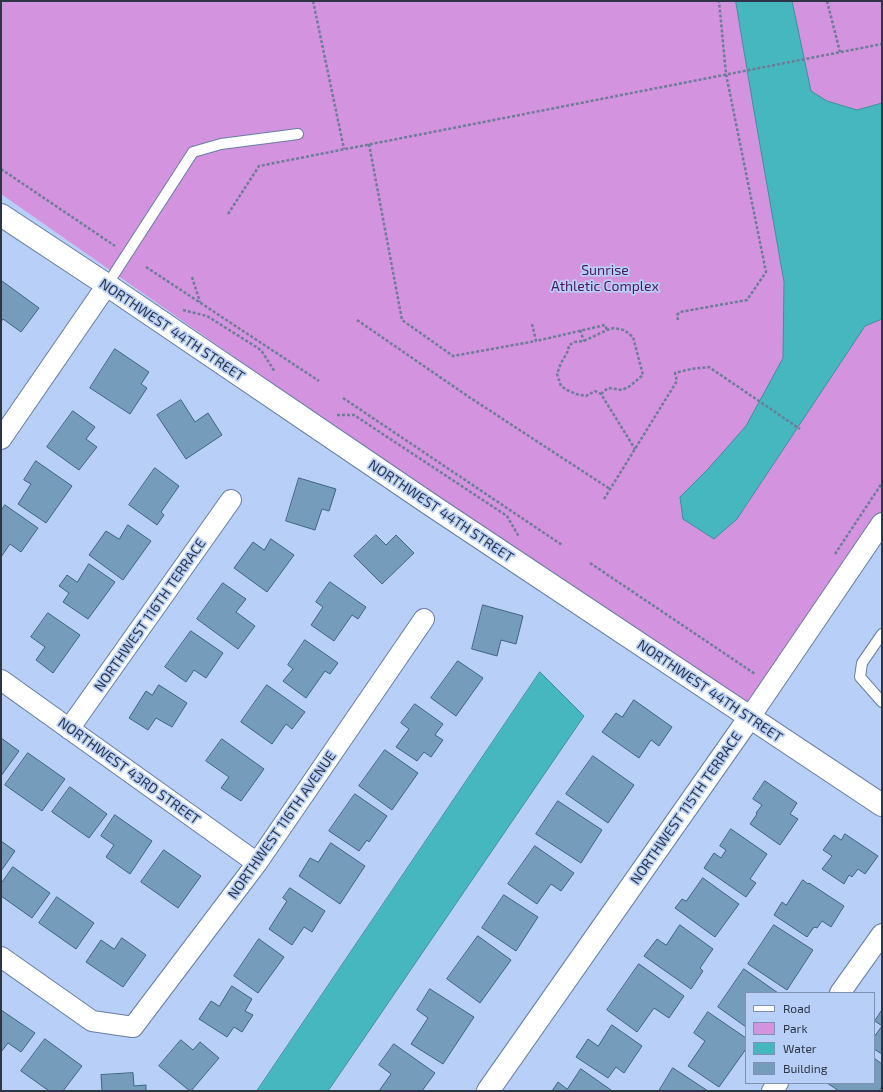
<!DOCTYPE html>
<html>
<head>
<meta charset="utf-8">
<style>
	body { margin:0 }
	#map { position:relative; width:883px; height:1092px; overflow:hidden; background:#b8cff8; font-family:"Exo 2",sans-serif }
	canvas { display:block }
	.frame { position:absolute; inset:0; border:2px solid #2c3646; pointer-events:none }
	.legend { position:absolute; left:745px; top:992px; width:130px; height:92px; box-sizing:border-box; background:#b8cff8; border:1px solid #8092b1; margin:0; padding:5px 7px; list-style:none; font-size:12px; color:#2c3646 }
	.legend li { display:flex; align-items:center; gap:8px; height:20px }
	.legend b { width:20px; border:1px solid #8092b1 }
</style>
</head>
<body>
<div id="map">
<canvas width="883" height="1092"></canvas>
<div class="frame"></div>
<ul class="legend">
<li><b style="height:5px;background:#fff"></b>Road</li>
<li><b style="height:11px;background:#d393de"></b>Park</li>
<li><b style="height:11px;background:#47b7bf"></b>Water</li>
<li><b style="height:11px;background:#759dbb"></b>Building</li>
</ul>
</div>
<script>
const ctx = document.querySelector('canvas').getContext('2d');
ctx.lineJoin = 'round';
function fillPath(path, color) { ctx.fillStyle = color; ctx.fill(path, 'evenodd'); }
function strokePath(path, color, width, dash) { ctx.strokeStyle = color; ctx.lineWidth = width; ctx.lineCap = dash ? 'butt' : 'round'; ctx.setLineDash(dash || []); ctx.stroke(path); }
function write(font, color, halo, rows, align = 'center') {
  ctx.font = font + ' "Exo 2",sans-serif'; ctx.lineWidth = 3.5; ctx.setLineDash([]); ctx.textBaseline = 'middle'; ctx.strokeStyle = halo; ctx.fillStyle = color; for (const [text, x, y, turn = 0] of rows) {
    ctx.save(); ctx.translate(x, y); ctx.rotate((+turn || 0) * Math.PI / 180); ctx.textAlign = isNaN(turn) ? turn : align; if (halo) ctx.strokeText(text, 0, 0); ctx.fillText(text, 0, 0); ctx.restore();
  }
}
const green = new Path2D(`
	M1 1H882V519L750 717 1 194Z`);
const water = new Path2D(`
	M736 1H792L811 91 827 101 857 110 882 103V319L865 326 737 519 714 539 683 519 680 497 708 469 746 426 783 358 784 282 753 105Z
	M540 672 584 716 328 1091H257Z`);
const building = new Path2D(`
	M2 281 39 308 21 332 3 319 1 322V283Z
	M115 349 149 372 141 384 147 388 130 414 90 388Z
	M181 400 195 422 208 413 222 435 186 459 157 415Z
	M73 411 95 427 86 439 97 447 79 470 47 447Z
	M36 461 72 486 46 523 18 504 31 484 24 480Z
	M155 468 179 486 161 512 164 515 157 525 129 505Z
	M299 478 336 489 329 511 322 509 315 530 286 521Z
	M5 505 38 528 21 552 10 544 1 557V511Z
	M128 525 151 541 123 580 89 555 106 531 119 539Z
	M376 535 386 545 396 535 414 553 382 584 354 556Z
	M271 539 294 555 267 592 234 568 253 542 264 550Z
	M89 564 115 582 88 619 63 602 69 593 59 586 67 575 77 582Z
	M330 582 366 607 358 619 352 615 334 641 311 625 323 607 316 602Z
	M223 583 246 599 236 612 255 626 238 649 197 619Z
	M483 605 523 616 516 644 501 640 497 656 472 649Z
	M48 613 80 635 53 673 36 660 45 647 31 637Z
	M191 631 223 653 206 678 194 670 186 682 165 667Z
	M305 640 338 663 330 674 325 671 306 698 283 681 293 669 288 665Z
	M458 661 483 678 456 716 431 698Z
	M159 685 187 703 172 727 156 718 148 730 129 718 146 691 152 695Z
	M267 685 305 712 292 729 286 724 272 744 241 722Z
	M634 700 672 727 659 746 651 740 639 758 602 732 616 713 622 717Z
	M415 704 443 724 435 735 443 740 431 757 424 752 417 761 396 747 409 729 401 723Z
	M1 738 19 751 1 776Z
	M222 739 264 769 241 801 221 788 229 777 206 761Z
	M385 750 418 773 392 810 359 786Z
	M28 753 65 779 42 811 5 785Z
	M593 756 634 785 608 823 566 794Z
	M765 781 797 803 790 814 798 819 780 845 750 824 757 814 756 813 762 805 753 799Z
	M70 787 107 814 89 838 52 812Z
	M355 794 387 816 369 842 367 840 359 851 329 831Z
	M558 801 602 830 581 863 536 834Z
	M115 815 152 841 130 874 106 857 114 845 101 836Z
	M731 829 767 854 750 879 756 883 746 897 704 868 714 853 721 858 726 850 720 846Z
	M845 834 878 856 865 874 858 869 852 877 849 875 844 884 822 869 832 856 823 850 834 835 841 840Z
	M1 841 15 851 1 871Z
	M331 843 365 866 340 904 299 876 310 858 318 862Z
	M535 846 574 873 561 891 551 884 537 904 508 884Z
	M164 850 201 876 178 908 141 882Z
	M13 867 50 893 32 918 1 896V884Z
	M703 878 739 904 715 937 675 908 682 899 686 901Z
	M803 880 808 884 809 883 844 906 831 927 822 921 817 928 814 927 807 937 774 915 782 902 786 905Z
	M290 888 325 911 312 932 304 927 292 945 269 929 287 901 283 898Z
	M504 895 538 917 516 951 482 928Z
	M57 897 94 923 76 949 39 923Z
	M680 925 713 949 700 968 703 971 691 989 644 956 657 939 666 945Z
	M774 925 813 950 787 990 748 964Z
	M478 936 511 960 480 1003 447 979Z
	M122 938 146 955 123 987 86 962 101 940 114 949Z
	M259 939 284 957 258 993 234 976Z
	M639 964 684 996 669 1018 654 1008 637 1032 607 1010Z
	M744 969 778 993H746V1027L718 1007Z
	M232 986 252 999 245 1011 253 1015 242 1032 234 1027 227 1037 199 1019 211 1001 219 1006Z
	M430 989 474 1017 443 1064 411 1044 428 1018 417 1010Z
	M1 1010 35 1033 21 1052 8 1043 1 1052Z
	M882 1010V1054L874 1049V1037L882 1026 875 1021Z
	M708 1012 746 1038V1049L719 1087 688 1066 705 1041 694 1033Z
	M612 1025 642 1046 624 1073 616 1067 608 1078 576 1057 588 1039 598 1046Z
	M45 1039 82 1066 63 1091H49L21 1071Z
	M181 1040 193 1050 200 1042 219 1058 191 1091H190L159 1066Z
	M394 1044 435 1073 422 1091H379L391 1074 379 1065Z
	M874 1058 882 1064V1086L879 1091H839L827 1083H874Z
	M673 1068 708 1091H659Z
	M581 1069 611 1090V1091H552L558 1082 567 1089Z
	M133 1073 134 1086 146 1085V1091H102L101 1075Z`);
const path = new Path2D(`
	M313 1 344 149
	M827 1 840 52
	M369 144 402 320 453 356 536 341
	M1 169 115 246
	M228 214 259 166 882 44
	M146 267 319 381
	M192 277 200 302
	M183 310 207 316 261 350 275 372
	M357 320 469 397 610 489
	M678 320 677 315 680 312 747 300 766 272 726 74 719 1
	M532 324 536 341 605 325 607 330
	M580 330 584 341
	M601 394 608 388 622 390 630 386 643 375 633 337 624 330 614 328 607 330 584 341 575 342 569 345 568 351 561 363 557 374 561 386 567 390 576 394 586 396 595 391 601 394 635 449
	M343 398 562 545
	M337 415H354L507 516 519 537
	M604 499 677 381 675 373 691 369 709 367 800 429
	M835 554 882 483
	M590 563 755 674`);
const lane = new Path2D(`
	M107 285 193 152 221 144 298 134
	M882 634 862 663 860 677 882 702`);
const street = new Path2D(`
	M1 439 107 285
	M1 680 257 863
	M750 717 882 523
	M69 729 231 500
	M1 957 92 1021 133 1027 257 863 424 619
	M840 993 882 934
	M772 1091 778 1083`);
const secondary = new Path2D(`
	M1 215 107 285 434 507 882 805
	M488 1091 750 717`);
const parkNames = [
	["Sunrise",605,270],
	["Athletic Complex",605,286]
];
const streetNames = [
	["NORTHWEST 44TH STREET",172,330,34],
	["NORTHWEST 44TH STREET",441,511,34],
	["NORTHWEST 116TH TERRACE",150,615,-55],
	["NORTHWEST 44TH STREET",710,691,34],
	["NORTHWEST 43RD STREET",129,771,36],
	["NORTHWEST 115TH TERRACE",686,808,-55],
	["NORTHWEST 116TH AVENUE",282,825,-55]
];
fillPath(green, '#d393de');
fillPath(water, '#47b7bf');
strokePath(water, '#3f909b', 1);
fillPath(building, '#759dbb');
strokePath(building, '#3e6481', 1);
strokePath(lane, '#677da2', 12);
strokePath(street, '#677da2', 22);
strokePath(secondary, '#677da2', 24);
strokePath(path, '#6d7d98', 2.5, [3, 2]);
strokePath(lane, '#fff', 10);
strokePath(street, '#fff', 20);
strokePath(secondary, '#fff', 22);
write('14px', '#4d1756', '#b8cff8', parkNames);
write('14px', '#2c3646', '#b8cff8', streetNames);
</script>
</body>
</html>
